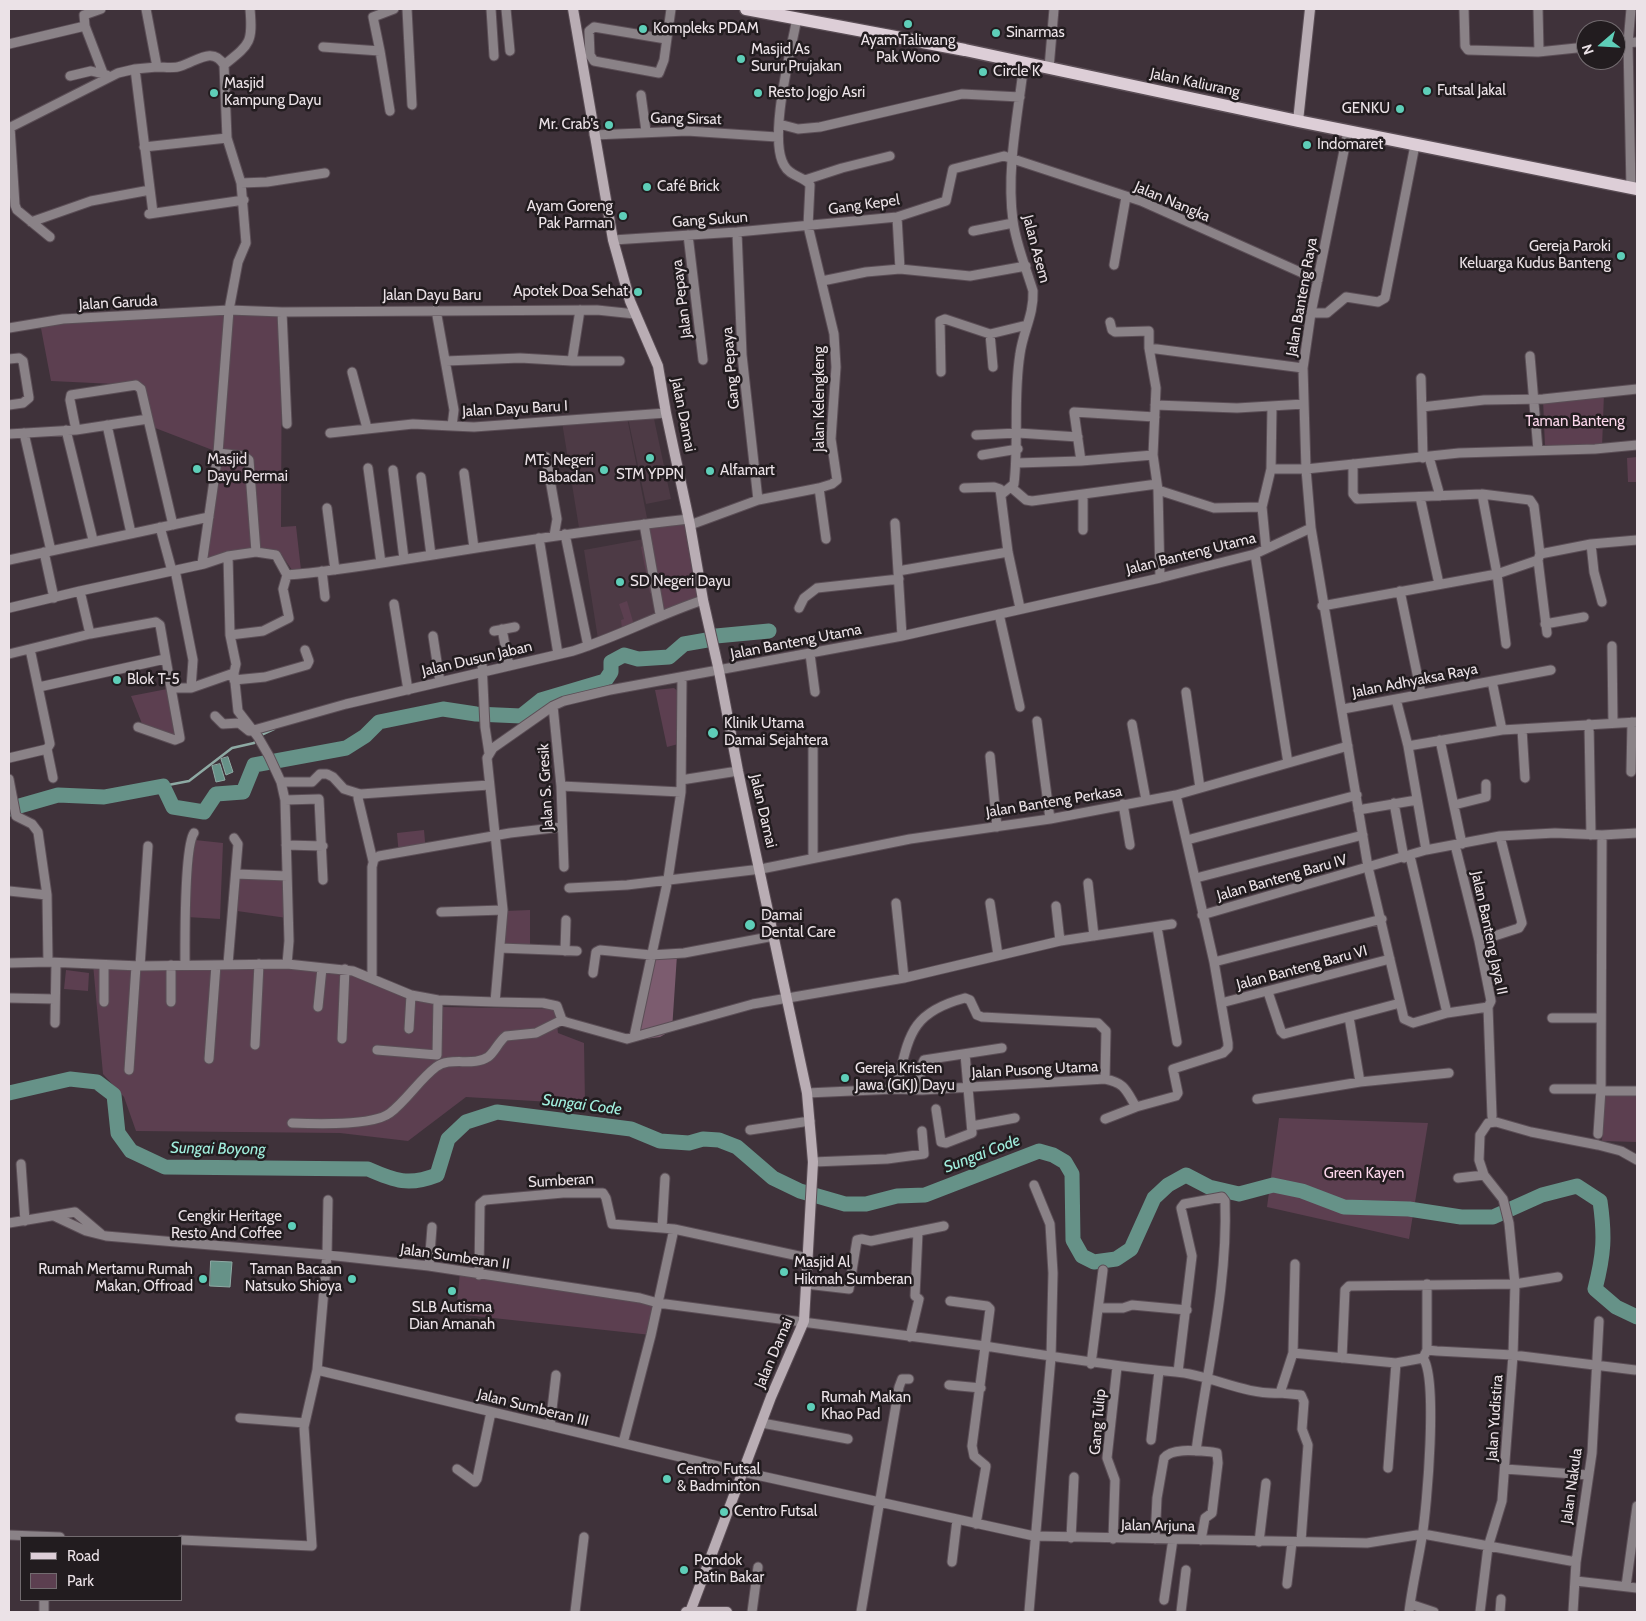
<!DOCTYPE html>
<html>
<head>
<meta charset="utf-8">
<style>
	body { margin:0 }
	#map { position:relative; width:1646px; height:1621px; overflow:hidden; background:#3f323a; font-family:Cabin,sans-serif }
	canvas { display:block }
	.frame { position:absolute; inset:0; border:10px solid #ebe2e7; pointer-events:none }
	.legend { position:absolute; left:20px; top:1536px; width:162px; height:65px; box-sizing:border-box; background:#221c1f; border:1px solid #726b6f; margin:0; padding:6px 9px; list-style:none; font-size:15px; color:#ebe2e7 }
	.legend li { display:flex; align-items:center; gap:10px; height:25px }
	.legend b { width:25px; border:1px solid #726b6f }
	.north { position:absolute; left:1576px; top:20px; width:50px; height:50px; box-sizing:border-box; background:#221c1f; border:1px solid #726b6f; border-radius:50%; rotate:251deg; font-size:14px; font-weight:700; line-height:20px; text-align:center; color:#ebe2e7 }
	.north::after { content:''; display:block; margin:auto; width:18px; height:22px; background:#5eceb8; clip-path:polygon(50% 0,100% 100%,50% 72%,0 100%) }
</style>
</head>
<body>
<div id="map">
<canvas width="1646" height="1621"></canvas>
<div class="frame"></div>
<ul class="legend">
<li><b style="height:6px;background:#ddced7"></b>Road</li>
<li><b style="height:14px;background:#5c3f50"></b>Park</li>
</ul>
<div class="north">N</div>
</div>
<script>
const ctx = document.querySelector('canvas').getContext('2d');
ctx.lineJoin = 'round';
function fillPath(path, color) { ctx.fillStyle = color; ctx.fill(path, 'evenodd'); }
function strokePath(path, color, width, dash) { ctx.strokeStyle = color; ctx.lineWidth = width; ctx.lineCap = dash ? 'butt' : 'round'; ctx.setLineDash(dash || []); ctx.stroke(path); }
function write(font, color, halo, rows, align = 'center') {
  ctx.font = font + ' Cabin,sans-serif'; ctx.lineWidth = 5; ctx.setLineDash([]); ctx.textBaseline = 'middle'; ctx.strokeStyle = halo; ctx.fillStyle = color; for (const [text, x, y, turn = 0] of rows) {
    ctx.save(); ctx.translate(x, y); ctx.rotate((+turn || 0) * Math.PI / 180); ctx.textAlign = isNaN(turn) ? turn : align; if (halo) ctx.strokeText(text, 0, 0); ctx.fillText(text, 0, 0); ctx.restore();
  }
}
const built = new Path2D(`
	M653 414 671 499 646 504 628 418Z
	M627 417 647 518 579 528 562 422Z
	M644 539 656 613 632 626 598 639 584 550Z`);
const green = new Path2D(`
	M282 312 281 527 296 526 301 570H292L281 554 228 556 204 563 215 451 150 426 136 385 51 381 40 323Z
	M1604 393 1602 448 1545 447 1543 399Z
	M1637 457V482H1628L1627 458Z
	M688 520 700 600 660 613 645 524Z
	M647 544 655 593H650L641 547Z
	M627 601 634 625 622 629 621 620 624 619 619 604Z
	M674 688 681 694 682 743 667 747 655 690Z
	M167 689 175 738 143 726 131 696Z
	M424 830 426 853 399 856 397 833Z
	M195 840 223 843 220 919 187 917Z
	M238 874 287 876V918L237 911Z
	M530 910V946L502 947 505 911Z
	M93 964H259L372 977 384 986 443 1007 555 1009 558 1033 584 1043 585 1104 466 1097 408 1141 340 1133 136 1131 124 1097 103 1074Z
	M66 970 89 973 88 991 64 989Z
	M1604 1093 1637 1094V1142L1602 1141Z
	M1279 1118 1428 1123 1409 1239 1267 1207Z
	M460 1272 658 1303 651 1335 456 1314Z`);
const forest = new Path2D(`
	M677 955 672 1030 660 1037 630 1041 648 994 649 960Z`);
const water = new Path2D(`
	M228 757 233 772 226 775 221 759Z
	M220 764 225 780 216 782 212 766Z
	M211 1261 232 1262 230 1287 210 1286Z`);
const stream = new Path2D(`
	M261 735 274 729
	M163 786 189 781 232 748 254 743 258 739`);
const river = new Path2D(`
	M716 636 769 631
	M9 809 58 795 104 797 163 786 173 807 204 812 216 794 243 792 254 765 346 748 365 736 379 722 443 709 476 714 521 716 541 700 605 681 611 672V662L624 655 638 659 669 657 684 644 707 640
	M9 1093 70 1079 97 1082 114 1095 118 1133 131 1151 165 1167 368 1169C395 1181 409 1186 437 1175L448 1139 466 1122 497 1112 631 1129 660 1141 689 1143 703 1139 719 1140 737 1147 773 1178 800 1191 845 1204H866L897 1196 925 1195 1039 1151 1053 1155 1065 1162 1072 1174 1073 1240 1082 1256 1094 1262 1116 1259 1131 1249 1154 1198 1168 1185 1186 1175 1209 1187 1239 1194 1273 1185 1302 1191 1344 1207 1409 1209 1461 1217H1493L1542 1195 1577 1186 1600 1201C1605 1236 1604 1254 1595 1289L1616 1307 1637 1317`);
const street = new Path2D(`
	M146 9 157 67C165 67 174 69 181 66 197 61 213 46 224 65L227 138 241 183 246 243 238 262 229 310 218 453 202 564
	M407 9 412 105
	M491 9 494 56
	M506 9 510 51
	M1464 9 1465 46 1468 50 1538 52 1586 47
	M1538 9 1539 52
	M85 26 103 73
	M666 39 594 27 589 31 590 55 594 61 659 73 664 60 671 9
	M9 44 85 26 84 15 101 9
	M1616 44 1637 42
	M323 47 380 51 373 17 394 9
	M380 51 390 111
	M224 65C250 44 253 43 250 9
	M1049 68 1054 9
	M135 69 153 213
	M70 76 91 71 107 75
	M641 95 646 131
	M779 124 798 129 820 127 962 94 1020 97
	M10 127 15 205 17 210 50 237
	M9 128 118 73 135 69 157 67
	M594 135 687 131 777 137
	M144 147 227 138
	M805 180 842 168 890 156
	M241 183 267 182 325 173
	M1631 188 1628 43 1631 9
	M149 214 244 200
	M897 217 900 269
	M31 222 91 201 150 190
	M973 231 1013 223
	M737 232 742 355 758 500
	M688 235 703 360
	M613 240 737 232 897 217 946 201 953 169 1004 156 1141 201 1318 280
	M1114 265 1126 197
	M822 281 866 272 900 269 970 276 1026 266
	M436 310 454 410 452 426 474 427 666 413
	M282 312 287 424
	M1311 313H1327L1346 297 1378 302 1385 298 1415 145
	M1110 322 1112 330 1115 332 1149 331V348L1156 388 1153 455 1158 490 1160 578
	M9 328 63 319 229 310 282 312 597 310 635 314
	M990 334 993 367
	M1149 348 1303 368
	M1530 356 1538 450
	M9 359 19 358 23 361 29 398 23 403 9 405
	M446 361 520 358 572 361 580 310
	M572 361H620
	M352 372 367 428
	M941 372 940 321 945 319 990 334 1027 325
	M1421 378 1423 458
	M1155 405 1237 408 1304 404
	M1422 407 1484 400 1543 399 1637 389
	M107 425 131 533
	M66 430 93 540
	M76 430 70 400 71 395 136 385 141 389 148 419
	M24 433 51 551
	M330 433 413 424 452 426
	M9 434 76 430 148 419 173 525
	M976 435 1018 433 1078 437
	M982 455 1018 449
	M546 457 557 519 554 536
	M1429 457 1440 496
	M1081 461 1074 412 1155 417
	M1017 463 1081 461 1153 455
	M368 468 381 563
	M1271 469 1272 406
	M393 470 404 559
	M464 473 474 548
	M421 477 431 555
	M819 488 826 539
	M964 488 994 487 1000 489 1008 552 1020 608
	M1012 488 1026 500 1032 501 1157 484
	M1158 490 1214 508 1262 507 1266 549
	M1002 494 1014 484C1019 441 1013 397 1020 354 1023 331 1034 315 1033 291 1026 268 1016 244 1013 221 1006 169 1018 115 1024 63
	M1083 494V530
	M1482 494 1497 574 1506 644
	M1420 497 1439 584
	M1262 507 1271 469H1306L1303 368 1311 313 1348 131
	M327 508 335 570
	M895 523 902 636
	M644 524 660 614
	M690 525 758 500 819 488 832 484 837 480 831 439 836 367 834 334 808 226 810 185C804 176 790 177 784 165 768 138 791 51 797 18
	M160 527 172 571
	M1311 528 1368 867 1404 1019 1413 1023 1447 1013 1488 1007
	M565 534 588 646
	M539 538 558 654
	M1591 544 1594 572 1602 602
	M44 552 54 598
	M256 552 276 555 287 575C340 571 392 561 445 553 526 540 607 528 689 519
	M1255 554 1288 763
	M1540 554 1591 544 1637 540
	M9 560 209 517
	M1538 560 1547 633
	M175 570 193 660 191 688
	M322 571 325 597
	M898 571 1008 552
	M80 591 204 564 228 556 256 552 249 460 244 456 218 453
	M1400 591 1421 693
	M394 604 408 690
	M1322 606 1497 574 1538 560 1540 554 1534 506 1530 500 1482 494 1357 499 1353 494V464
	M9 608 80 591 90 634
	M799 608 804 598 817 588 899 579
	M999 614 1020 707
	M1545 624 1584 617
	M502 629 509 666
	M494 631 515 627
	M230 635 263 631 289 618 283 589 287 575
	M433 636 440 682
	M1612 646 1613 723
	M9 654 90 634 156 622 160 625 171 688H191L234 673 236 664 230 635 228 556
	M810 654 815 692
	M482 663 485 727 489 753
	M234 673 238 711 258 737 269 756 281 782 285 800 289 941 287 964
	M234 680 265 677 307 665 309 661 305 650
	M1492 681 1502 730
	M39 687 165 659
	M1186 692 1200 788
	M1396 699 1408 746 1426 850
	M553 706 561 786 564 867
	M1343 709 1551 670
	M215 716 223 724 239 723 249 731 254 730 346 704 573 651C617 637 658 615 703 600
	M1037 721 1050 819
	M1132 724 1146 800
	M1589 724 1591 835
	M138 727 175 740 180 738 171 688
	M1522 729 1525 778
	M1440 740 1462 844
	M1408 746 1502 730 1637 722
	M47 749 53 778
	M990 756 997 827
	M9 758 47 749 50 744 30 649
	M1631 772 1632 722
	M9 779 16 816 32 824 38 832 47 895 48 962
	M681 780 738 771
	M281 782H312L320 774H327L333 777 344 789 360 794
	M561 786 681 792
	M285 800 319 799 323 880
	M1394 803 1404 858
	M1123 804 1130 845
	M1454 805 1486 797V784
	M1358 810 1417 800
	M1187 840 1357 795
	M286 845 323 846
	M1455 845 1479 941 1491 1001 1488 1007 1492 1116
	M1410 856 1447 1013
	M813 857V741
	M373 861 358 798 361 794 489 785
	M236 874 287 876
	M1196 878 1363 835
	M1088 883 1094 936
	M569 888 627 885 761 869 910 839 1050 819 1176 795 1348 746
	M9 891 47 895
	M896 903 904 978
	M990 903 998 955
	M1056 906 1060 941
	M441 912 503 910
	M1202 915 1426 850 1500 836 1555 833 1602 835 1637 833
	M1157 927 1177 1042
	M1479 941 1519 928 1522 923 1500 836
	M500 948 577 951
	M565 951 566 920
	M1214 962 1382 919
	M9 963 48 962 140 966 287 964 353 971 411 995 438 1000 495 1002 503 910 487 758 493 748 553 706 564 701 610 690 902 636 1160 578 1255 554 1311 528 1306 469 1459 453 1595 449 1637 445
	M228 964 238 844 234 838
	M185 965C185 942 184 847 194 833
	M140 966 148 846
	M593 973 596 952 600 950 651 955 684 953 774 936
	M372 977V867L374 859 379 856 510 833 562 827
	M1268 992 1281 1031 1284 1034 1400 1003
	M9 998 55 999
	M104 1002V965
	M171 1002V965
	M495 1002 543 1003 557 1006 562 1020 566 1022 627 1039 753 1004 904 978 1060 941 1172 924
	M1221 1003 1390 959
	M318 1007 322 968
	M1349 1017 1360 1082
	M1552 1018H1601
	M55 1023 56 963
	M409 1029 411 995
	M634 1037 668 879 681 792 682 677
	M342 1039 345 969
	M255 1045 259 964
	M377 1050 437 1055 438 1000
	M209 1059 216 965
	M129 1070 136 966
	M896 1089C909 1038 908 1013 965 998L970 1000 977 1015 982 1017 1098 1023 1106 1031 1105 1079
	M1554 1089H1601
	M922 1090 920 1070 924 1060 1002 1048
	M1601 1091H1637
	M807 1093 896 1089 922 1090 1105 1079C1125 1083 1126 1090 1136 1107L1176 1096 1178 1093 1173 1069 1223 1053 1228 1048V1043L1214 962 1176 795
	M1257 1099 1360 1082 1449 1073
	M936 1109 941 1142 946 1143 972 1133 965 1054
	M1105 1119 1136 1107
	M292 1123C313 1124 373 1126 390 1113 407 1100 419 1080 436 1067 450 1056 473 1067 488 1057 495 1052 498 1042 506 1036L536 1033 562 1020
	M972 1126 1015 1118
	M750 1130 810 1121
	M1598 1134 1601 1089 1602 835
	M813 1162 887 1159 924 1154 922 1131
	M21 1164 25 1221
	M1458 1178 1484 1175
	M54 1216 86 1231 106 1236 327 1255 429 1266 640 1298 658 1303C767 1317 876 1331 985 1346 1049 1356 1112 1366 1176 1372 1211 1375 1244 1395 1280 1393L1293 1353 1295 1264
	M9 1223 75 1212 101 1234
	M662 1228 665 1178
	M429 1266 432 1227
	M479 1275 480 1204 485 1200 563 1193H603L606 1198 612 1224 674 1229 808 1258
	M806 1284 849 1289 857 1240 862 1239 871 1241 944 1226
	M950 1301 987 1306 990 1309 972 1446 974 1456 986 1466 976 1524
	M1099 1308H1123L1132 1305 1187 1310
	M910 1337 919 1299 915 1296 918 1232
	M1427 1350V1284
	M1293 1353 1396 1363 1423 1358 1427 1350 1437 1351 1513 1355 1635 1370
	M1342 1358 1345 1290 1349 1286 1515 1284 1558 1277
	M1091 1364 1103 1270
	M317 1370 743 1472 1034 1536 1367 1543 1423 1534 1576 1562
	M1178 1372 1192 1256 1181 1208 1184 1204 1222 1197 1225 1201C1228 1284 1207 1368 1196 1451
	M949 1385 981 1388
	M1280 1393 1301 1395 1304 1402 1302 1429 1308 1445 1301 1541
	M240 1418 305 1423
	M762 1423 848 1439
	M550 1426 556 1375
	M1151 1440 1159 1371
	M623 1443 651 1335 674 1229
	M1388 1468 1396 1363
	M457 1469 475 1482 477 1479 491 1412
	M1505 1469 1588 1475
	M9 1535 60 1537
	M1071 1538 1074 1477
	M1113 1539 1115 1480 1107 1458 1117 1367
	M1155 1539 1157 1498 1164 1458C1172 1447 1199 1451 1212 1452L1217 1453 1218 1463 1212 1513 1205 1518 1201 1540
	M181 1540 312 1546 304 1427 317 1370 327 1255 328 1200
	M1259 1542 1266 1483
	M952 1562 957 1520
	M1576 1581 1637 1588
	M1287 1584 1292 1542
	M1626 1586 1637 1506
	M1164 1600 1173 1539
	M1410 1604 1434 1612
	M44 1612V1600
	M575 1612 584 1537
	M752 1612 758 1567
	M861 1612 899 1387 902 1379H909
	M1029 1612 1051 1357 1053 1273 1050 1224 1034 1185
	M1181 1612 1186 1570
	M1409 1612C1412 1587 1418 1562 1422 1537 1427 1507 1438 1378 1423 1358
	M1480 1612 1488 1547 1502 1501 1513 1355 1515 1284 1509 1223 1503 1199 1484 1175 1479 1160 1480 1135 1488 1123 1496 1122 1531 1132 1598 1145 1621 1151 1637 1160
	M1500 1612 1501 1599
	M1573 1612 1576 1562 1592 1453 1599 1321`);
const secondary = new Path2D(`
	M573 9 613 240 630 301 658 366 666 413 690 525 703 600 719 671 738 771 807 1093 813 1162 804 1321 771 1397 690 1612
	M1298 121 1310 9
	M686 1612H727`);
const primary = new Path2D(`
	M746 9 965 50 1298 121 1637 189`);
const markers = [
	[908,24,5,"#5eceb8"],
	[643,29,5,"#5eceb8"],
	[996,33,5,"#5eceb8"],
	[741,59,5,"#5eceb8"],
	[983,72,5,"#5eceb8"],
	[1427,91,5,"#5eceb8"],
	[214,93,5,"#5eceb8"],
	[758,93,5,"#5eceb8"],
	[1400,109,5,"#5eceb8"],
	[609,125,5,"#5eceb8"],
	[1307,145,5,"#5eceb8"],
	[647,187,5,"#5eceb8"],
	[623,216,5,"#5eceb8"],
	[1621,256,5,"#5eceb8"],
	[638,292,5,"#5eceb8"],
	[650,458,5,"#5eceb8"],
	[197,469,5,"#5eceb8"],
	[604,470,5,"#5eceb8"],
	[710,471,5,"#5eceb8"],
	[620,582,5,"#5eceb8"],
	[117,680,5,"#5eceb8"],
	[713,733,6,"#5eceb8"],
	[750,925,6,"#5eceb8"],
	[845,1078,5,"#5eceb8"],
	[292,1226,5,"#5eceb8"],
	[784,1272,5,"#5eceb8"],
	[203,1279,5,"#5eceb8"],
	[352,1279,5,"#5eceb8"],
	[452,1291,5,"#5eceb8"],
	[811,1407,5,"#5eceb8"],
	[667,1479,5,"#5eceb8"],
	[724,1512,5,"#5eceb8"],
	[684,1570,5,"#5eceb8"]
];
const poiNames = [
	["Kompleks PDAM",653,29],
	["Sinarmas",1006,33],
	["Ayam Taliwang",908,41,"center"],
	["Pak Wono",908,58,"center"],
	["Masjid As",751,50],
	["Surur Prujakan",751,67],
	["Circle K",993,72],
	["Masjid",224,84],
	["Kampung Dayu",224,101],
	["Futsal Jakal",1437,91],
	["Resto Jogjo Asri",768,93],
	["GENKU",1390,109,"right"],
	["Mr. Crab's",599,125,"right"],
	["Indomaret",1317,145],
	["Café Brick",657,187],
	["Ayam Goreng",613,207,"right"],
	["Pak Parman",613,224,"right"],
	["Gereja Paroki",1611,247,"right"],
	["Keluarga Kudus Banteng",1611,264,"right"],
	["Apotek Doa Sehat",628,292,"right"],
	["Masjid",207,460],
	["Dayu Permai",207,477],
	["MTs Negeri",594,461,"right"],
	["Babadan",594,478,"right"],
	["Alfamart",720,471],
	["STM YPPN",650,475,"center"],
	["SD Negeri Dayu",630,582],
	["Blok T-5",127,680],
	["Klinik Utama",724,724],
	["Damai Sejahtera",724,741],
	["Damai",761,916],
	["Dental Care",761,933],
	["Gereja Kristen",855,1069],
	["Jawa (GKJ) Dayu",855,1086],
	["Cengkir Heritage",282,1217,"right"],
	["Resto And Coffee",282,1234,"right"],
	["Masjid Al",794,1263],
	["Hikmah Sumberan",794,1280],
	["Rumah Mertamu Rumah",193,1270,"right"],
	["Makan, Offroad",193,1287,"right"],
	["Taman Bacaan",342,1270,"right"],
	["Natsuko Shioya",342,1287,"right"],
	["SLB Autisma",452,1308,"center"],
	["Dian Amanah",452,1325,"center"],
	["Rumah Makan",821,1398],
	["Khao Pad",821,1415],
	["Centro Futsal",677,1470],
	["& Badminton",677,1487],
	["Centro Futsal",734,1512],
	["Pondok",694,1561],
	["Patin Bakar",694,1578]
];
const streetNames = [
	["Jalan Kaliurang",1195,83,12],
	["Gang Sirsat",686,119,1],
	["Jalan Nangka",1172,202,23],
	["Gang Kepel",864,205,-8],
	["Gang Sukun",710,220,-4],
	["Jalan Asem",1036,249,75],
	["Jalan Dayu Baru",432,296],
	["Jalan Banteng Raya",1302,297,-80],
	["Jalan Pepaya",682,299,-97],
	["Jalan Garuda",118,303,-3],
	["Gang Pepaya",731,368,-95],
	["Jalan Kelengkeng",820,399,-90],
	["Jalan Dayu Baru I",515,409,-3],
	["Jalan Damai",683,415,79],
	["Jalan Banteng Utama",1191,554,-14],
	["Jalan Banteng Utama",796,642,-11],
	["Jalan Dusun Jaban",477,659,-13],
	["Jalan Adhyaksa Raya",1415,681,-11],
	["Jalan S. Gresik",546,787,-93],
	["Jalan Banteng Perkasa",1054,802,-9],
	["Jalan Damai",763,811,77],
	["Jalan Banteng Baru IV",1282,878,-16],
	["Jalan Banteng Jaya II",1489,933,78],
	["Jalan Banteng Baru VI",1302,968,-15],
	["Jalan Pusong Utama",1035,1070,-3],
	["Sumberan",561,1181,-3],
	["Jalan Sumberan II",455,1257,8],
	["Jalan Damai",774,1353,-67],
	["Jalan Sumberan III",533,1408,14],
	["Jalan Yudistira",1495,1418,-86],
	["Gang Tulip",1098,1422,-85],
	["Jalan Nakula",1572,1486,-82],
	["Jalan Arjuna",1158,1526,1]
];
const parkNames = [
	["Taman Banteng",1575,422],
	["Green Kayen",1364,1174]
];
const waterNames = [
	["Sungai Code",582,1105,7],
	["Sungai Boyong",218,1149,1],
	["Sungai Code",982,1154,-21]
];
fillPath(built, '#4d3a45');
fillPath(green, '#5c3f50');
fillPath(forest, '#7c5c6f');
fillPath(water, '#669288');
strokePath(water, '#8eaaa4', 1);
strokePath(stream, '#8eaaa4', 2.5);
strokePath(river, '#669288', 15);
strokePath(street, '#5b4e56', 11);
strokePath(secondary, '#5b4e56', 12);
strokePath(primary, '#5b4e56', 15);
strokePath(street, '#8a8287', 9);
strokePath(secondary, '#b9adb4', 10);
strokePath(primary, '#ddced7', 12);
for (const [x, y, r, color] of markers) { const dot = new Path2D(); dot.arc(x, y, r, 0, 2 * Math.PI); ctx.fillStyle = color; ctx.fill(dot); strokePath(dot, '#221c1f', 2); }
write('15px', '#ebe2e7', '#221c1f', poiNames, 'left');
write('15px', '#ebe2e7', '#221c1f', streetNames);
write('15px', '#fcd7ec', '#221c1f', parkNames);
write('italic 16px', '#a0eedd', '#221c1f', waterNames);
</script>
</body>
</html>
